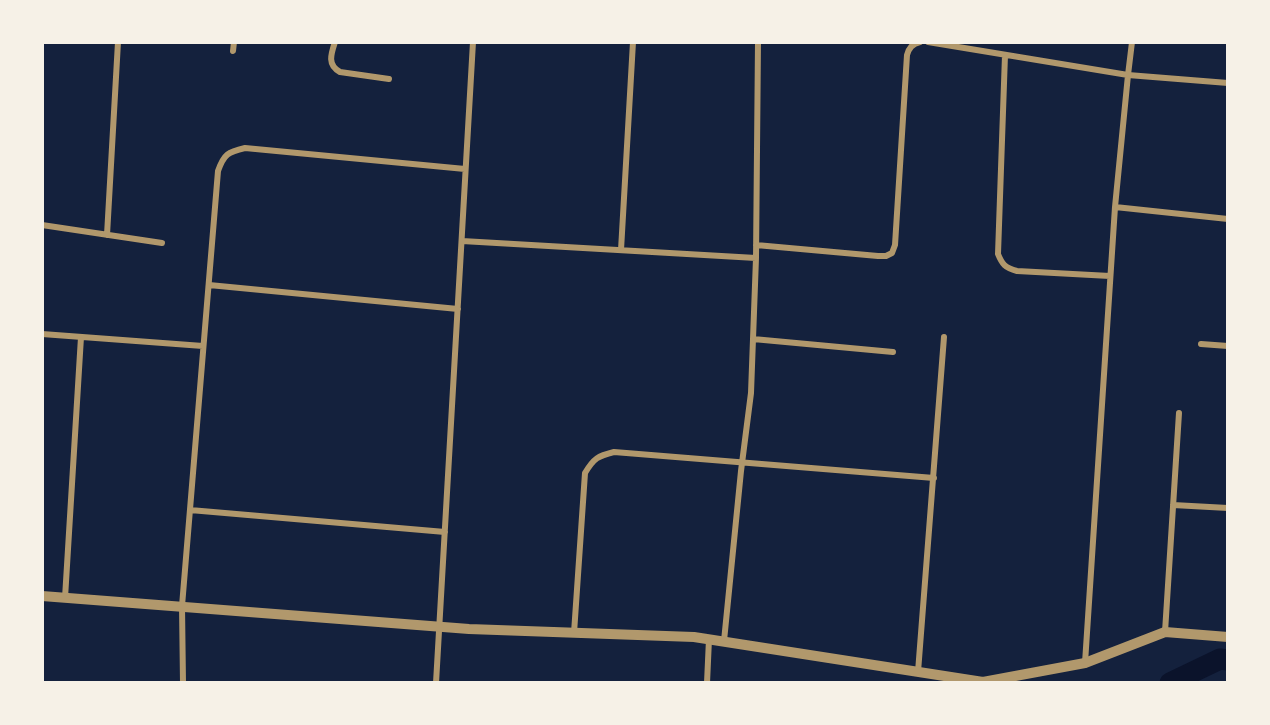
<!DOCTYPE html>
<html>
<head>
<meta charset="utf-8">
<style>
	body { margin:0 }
	#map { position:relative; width:1270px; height:725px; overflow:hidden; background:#14213d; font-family:Commissioner,sans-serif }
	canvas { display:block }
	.frame { position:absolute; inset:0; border:44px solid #f6f1e7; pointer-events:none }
</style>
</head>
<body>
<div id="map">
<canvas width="1270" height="725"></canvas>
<div class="frame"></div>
</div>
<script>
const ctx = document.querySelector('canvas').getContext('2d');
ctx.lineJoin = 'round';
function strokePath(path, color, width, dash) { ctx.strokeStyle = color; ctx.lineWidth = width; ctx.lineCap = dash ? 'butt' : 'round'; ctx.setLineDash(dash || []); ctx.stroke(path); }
const canal = new Path2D(`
	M1170 683 1220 659 1228 660`);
const minor = new Path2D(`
	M335 42C331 54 327 65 340 72L389 79
	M928 42 1128 75 1115 207
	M1132 42 1128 75 1228 83
	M233 51 234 42
	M1005 55 998 254C1002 264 1005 268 1017 271L1110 276
	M42 225 162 243
	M107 235 118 42
	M462 241 756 258
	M756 245 878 256H886L892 253 895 245 907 55C909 48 912 44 920 42
	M621 250 633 42
	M209 285 458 309
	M42 334 203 346
	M753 339 893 352
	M1201 344 1228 346
	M1173 505 1228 508
	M190 510 445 532
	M65 598 81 337
	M1165 632 1179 413
	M574 633 585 473C594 458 598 456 614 452L934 478
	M724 641 741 471 751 393 756 258 758 42
	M1085 663 1115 207 1228 219
	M918 672 944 337
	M183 683 182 606 218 171C224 154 228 152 245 148L465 169
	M436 683 473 42
	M707 683 709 639`);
const tertiary = new Path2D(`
	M42 596 469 629 694 637 983 682 1085 663 1165 632 1228 637`);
strokePath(canal, '#0b132b', 21);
strokePath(minor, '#b1986c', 6);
strokePath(tertiary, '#b1986c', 10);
</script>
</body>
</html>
